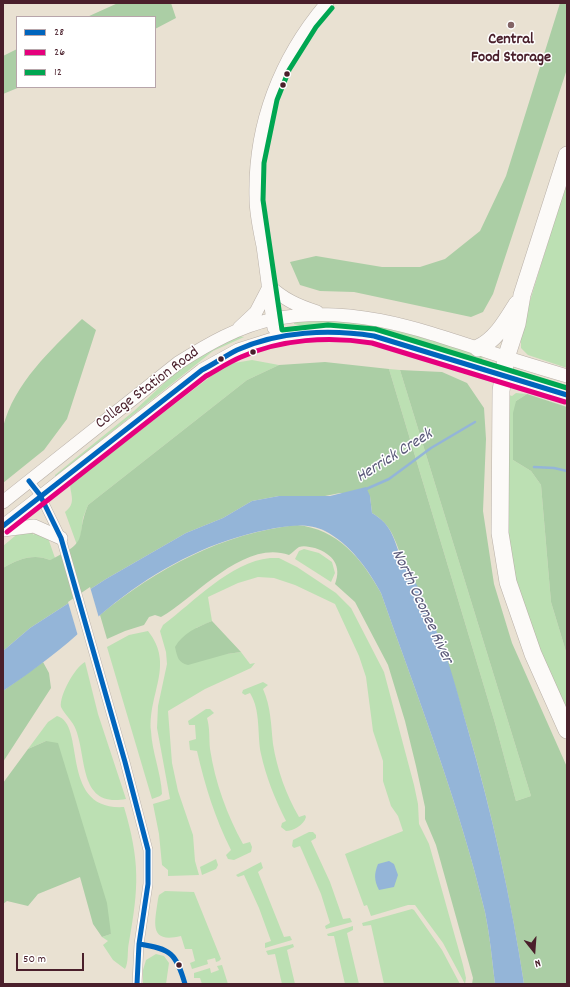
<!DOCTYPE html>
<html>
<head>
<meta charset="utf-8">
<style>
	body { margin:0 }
	#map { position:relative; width:570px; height:987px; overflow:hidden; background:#e9e1d2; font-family:Dekko,sans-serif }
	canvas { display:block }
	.frame { position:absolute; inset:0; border:4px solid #4a1f2b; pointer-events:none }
	.legend { position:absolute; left:16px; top:16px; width:140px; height:72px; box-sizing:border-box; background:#fff; border:1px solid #b7a5aa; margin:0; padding:5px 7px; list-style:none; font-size:12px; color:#4a1f2b }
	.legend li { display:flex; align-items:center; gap:8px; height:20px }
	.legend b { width:20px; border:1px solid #b7a5aa }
	.north { position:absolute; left:514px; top:931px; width:40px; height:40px; -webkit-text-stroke:3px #fff; paint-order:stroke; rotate:163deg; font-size:11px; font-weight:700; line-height:16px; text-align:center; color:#4a1f2b }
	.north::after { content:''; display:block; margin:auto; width:14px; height:18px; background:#4a1f2b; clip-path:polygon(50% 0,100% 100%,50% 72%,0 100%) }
	.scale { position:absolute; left:16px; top:953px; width:68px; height:18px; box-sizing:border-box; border:2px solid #4a1f2b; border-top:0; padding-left:5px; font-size:12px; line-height:14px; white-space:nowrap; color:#4a1f2b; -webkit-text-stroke:3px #fff; paint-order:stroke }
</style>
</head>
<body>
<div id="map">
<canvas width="570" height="987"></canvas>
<div class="frame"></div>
<ul class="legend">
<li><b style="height:5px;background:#0065bd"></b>28</li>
<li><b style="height:5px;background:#e5007d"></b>26</li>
<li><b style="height:5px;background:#00a651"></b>12</li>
</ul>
<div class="north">N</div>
<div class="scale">50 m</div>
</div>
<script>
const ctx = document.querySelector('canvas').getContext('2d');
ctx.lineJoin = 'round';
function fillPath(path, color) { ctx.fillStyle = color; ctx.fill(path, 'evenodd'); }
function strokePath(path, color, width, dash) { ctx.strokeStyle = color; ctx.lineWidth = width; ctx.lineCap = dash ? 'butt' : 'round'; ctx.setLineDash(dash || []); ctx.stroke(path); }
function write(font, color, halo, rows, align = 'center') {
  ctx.font = font + ' Dekko,sans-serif'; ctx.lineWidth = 3; ctx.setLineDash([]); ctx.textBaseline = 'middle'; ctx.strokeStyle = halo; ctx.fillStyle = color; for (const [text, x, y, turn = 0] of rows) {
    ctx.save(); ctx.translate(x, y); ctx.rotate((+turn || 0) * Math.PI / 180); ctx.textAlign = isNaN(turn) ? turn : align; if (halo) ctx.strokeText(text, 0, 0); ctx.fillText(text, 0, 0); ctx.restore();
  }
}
const green = new Path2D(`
	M567 180V368L528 355 521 348V341L518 340Z
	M330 319 391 328 483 356 481 363 294 324V322Z
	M239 336 244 337 213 351 55 477V475L134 411 174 374 196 358Z
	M252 360 279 365 247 380 88 505 83 518 80 541 77 545 65 512C77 503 70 494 70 483L106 455 107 456 219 370 234 363Z
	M389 369 400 370 531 796 516 801 495 723Z
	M516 393 527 394 516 401 513 460 531 471 541 485 551 602 567 655V715L540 652 516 581 508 533 509 395 512 396Z
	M32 530 33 535 35 533 48 538 55 558 50 560C34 553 18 559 3 568V546L21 531Z
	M304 549 319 553 332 562 335 573 331 582 295 559 299 551Z
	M270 558H279L297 567 336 593 351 608 384 672 414 785 418 804 419 824 429 844 463 965 466 978 465 984 443 943 415 905H408L371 916 367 905 364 906 345 854 403 831 398 816 391 806 383 781V761L373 731 366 677 359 656 335 604 295 585 274 578 258 577 238 583 208 597 212 621 196 628 227 654 241 652 250 664 255 663 251 668 205 689 168 711 172 763 178 791 193 835 195 861 199 875 168 876V870L162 865 159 834 153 804 170 799 157 728 158 706 167 664 166 652 160 631 163 625C194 602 230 562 270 558Z
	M148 631C175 665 148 693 151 731 152 752 161 773 162 794L160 796 152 799 107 647 129 635Z
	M85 662 98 714 126 799C79 808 87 759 76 730 73 721 65 715 61 707 59 696 75 667 85 662Z
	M263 682 268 685 263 689C271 707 271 725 273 744 277 769 286 795 299 817L305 815 306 817C304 825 293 831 286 831L281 827 282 823 286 821C275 799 266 777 261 754 257 734 261 711 250 693L245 695 242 693 243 690Z
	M206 709H210L214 713 207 718C210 728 209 739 210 749 215 782 227 815 243 844L250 842 252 847 251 852 234 860 228 859 226 855 231 850C215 818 205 786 197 751L190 750 189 741 196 739 195 725H189L188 721Z
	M57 716C87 724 58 811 124 807 140 861 139 887 129 942 127 950 129 962 125 969L113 960 103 945 108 941 102 937 111 934 46 741 28 749 48 722Z
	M309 832H313L316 835V838L311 841 330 882 343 919 350 918 352 922 326 929 325 926 330 923 321 894 300 846 294 848 292 846 293 840Z
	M216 859 218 865 216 869 202 875 200 867Z
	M261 862 263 868 258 872 284 937 290 936 292 940 265 948V943L271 941 259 908 244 875 238 877 236 875Z
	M165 891 194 892 221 959 219 961 216 962 215 958 207 960 208 964 192 969 190 963 195 961 192 949H185L181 936C148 944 155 922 158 899L159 895Z
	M412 909 414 910 442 950 460 984H384L371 925 363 926 362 923Z
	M353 926V930L347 933 359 984H345L334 936H328L327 934Z
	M293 944 294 947 287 950 295 984H282L275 954 268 955 266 951Z
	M156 954 164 956 169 963 166 984H143V970L146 960Z
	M222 965 228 984H202L200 978H194V973L210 968 211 973 219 970 217 966Z`);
const forest = new Path2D(`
	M118 3H171L176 18 155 29V17H87Z
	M560 3H567V69L493 294 483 312 471 317 354 292 320 291 300 285 290 262 316 256 382 267H420L445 259 480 231 506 176Z
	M17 49V87H20L3 94V56Z
	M82 319 96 330 67 419 44 450 3 483C3 467 0 442 3 427 14 383 51 350 82 319Z
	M325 362 389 369 495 723 516 801 531 796 400 370 442 372 467 383 484 408 486 439 483 511 494 584 512 643 567 767V984H524C511 899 492 813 468 730 452 675 436 620 408 570 395 547 396 527 372 513L370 496 340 493 320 497 279 496 252 501 223 518 186 533 106 579 30 628 3 651V568C18 559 34 553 50 560 92 540 74 540 88 505L247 380 279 365Z
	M527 394 567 407V655L551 602 541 485 531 471 513 460V413L516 401Z
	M297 525C338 529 362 559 381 593 418 699 459 802 485 912 490 936 492 960 495 984H472L473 978 436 845 425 819V807L416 766 405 721 388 665 355 602 335 584C342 566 333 554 315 548 310 547 304 545 299 547 296 549 292 553 289 555 244 539 196 597 161 617L155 615 149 617 144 625 125 631 107 639 100 615C157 568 223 533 297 525Z
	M212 621 241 652 227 654 188 665C178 663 177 656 175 647 183 633 197 627 212 621Z
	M43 662 49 673 51 688 3 762V691Z
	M46 741 58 743 107 903 111 934 102 937 93 924 80 877 38 894 28 906 7 901 3 904V783L28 749Z`);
const water = new Path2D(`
	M366 487 370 496 372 513C394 526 393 540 403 562 406 568 411 574 414 580 424 597 431 617 438 635 451 666 459 699 468 730 492 814 511 898 524 984H495C492 960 490 936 485 912 459 802 418 699 381 593 368 569 350 544 325 531 307 522 285 526 266 530 215 540 165 565 124 596 98 615 75 638 50 657 35 669 19 680 3 691V651L30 628 106 579 186 533 223 518 252 501 279 496H330Z
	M389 861 394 864 398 875 394 887 379 890C374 880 374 874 378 864Z`);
const pier = new Path2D(`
	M90 587 99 618 78 636 68 602Z`);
const stream = new Path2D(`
	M534 467 554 468 567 471
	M364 490 389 479 431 448 475 422`);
const street = new Path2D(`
	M29 481 40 495 61 538 125 762 148 850V884L139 944 137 984`);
const secondary = new Path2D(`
	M268 285C285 300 296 305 317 312
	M239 328 256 312 269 287
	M274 328C270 301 267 274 263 246 260 231 256 214 256 198 254 125 280 58 327 3
	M3 502 178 363C208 344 239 326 274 319 347 304 417 328 486 351 513 360 540 368 567 376
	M3 526 202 370 238 350 276 338 308 333 350 332 374 336 396 342 567 395
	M3 530 34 526 61 538`);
const highway = new Path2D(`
	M567 155 522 295 517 324 506 358 501 391 500 533 508 582 533 654 567 730
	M478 348C496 340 507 320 517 304`);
const bus1 = new Path2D(`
	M29 481 40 495 61 538 125 762 148 850V884L139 944 137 984
	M3 526 202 370C214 364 225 356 237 350 279 331 330 329 374 336L567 395
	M139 944C171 949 176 953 185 984`);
const bus2 = new Path2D(`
	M7 532 206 376C217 370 229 362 241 357 281 339 329 336 372 343L565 402`);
const bus3 = new Path2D(`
	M332 8 316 27 289 70 277 100 264 163 263 200 282 330 328 325 375 329 567 388`);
const markers = [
	[511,25,4,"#826365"],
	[287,74,3.5,"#4a1f2b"],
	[283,85,3.5,"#4a1f2b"],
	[253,352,3.5,"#4a1f2b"],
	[221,359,3.5,"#4a1f2b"],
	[179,965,3.5,"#4a1f2b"]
];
const poiNames = [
	["Central",511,41],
	["Food Storage",511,59]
];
const streetNames = [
	["College Station Road",148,389,-37]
];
const waterNames = [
	["Herrick Creek",395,457,-32],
	["North Oconee River",421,607,65]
];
fillPath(green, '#bce0b3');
fillPath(forest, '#abcea5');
fillPath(water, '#94b5d8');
fillPath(pier, '#e9e1d2');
strokePath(stream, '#94b5d8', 2.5);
strokePath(street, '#b9b0a8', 10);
strokePath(secondary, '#b9b0a8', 14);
strokePath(highway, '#b9b0a8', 18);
strokePath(street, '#fcfaf8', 9);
strokePath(secondary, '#fcfaf8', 13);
strokePath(highway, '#fcfaf8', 17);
strokePath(bus1, '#0065bd', 5);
strokePath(bus2, '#e5007d', 5);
strokePath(bus3, '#00a651', 5);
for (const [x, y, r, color] of markers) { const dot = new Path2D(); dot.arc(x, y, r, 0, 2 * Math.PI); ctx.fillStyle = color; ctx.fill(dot); strokePath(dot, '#fff', 1.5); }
write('bold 16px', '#4a1f2b', '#fff', poiNames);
write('16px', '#4a1f2b', '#fff', streetNames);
write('italic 17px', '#5b5a7a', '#fff', waterNames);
</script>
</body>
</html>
